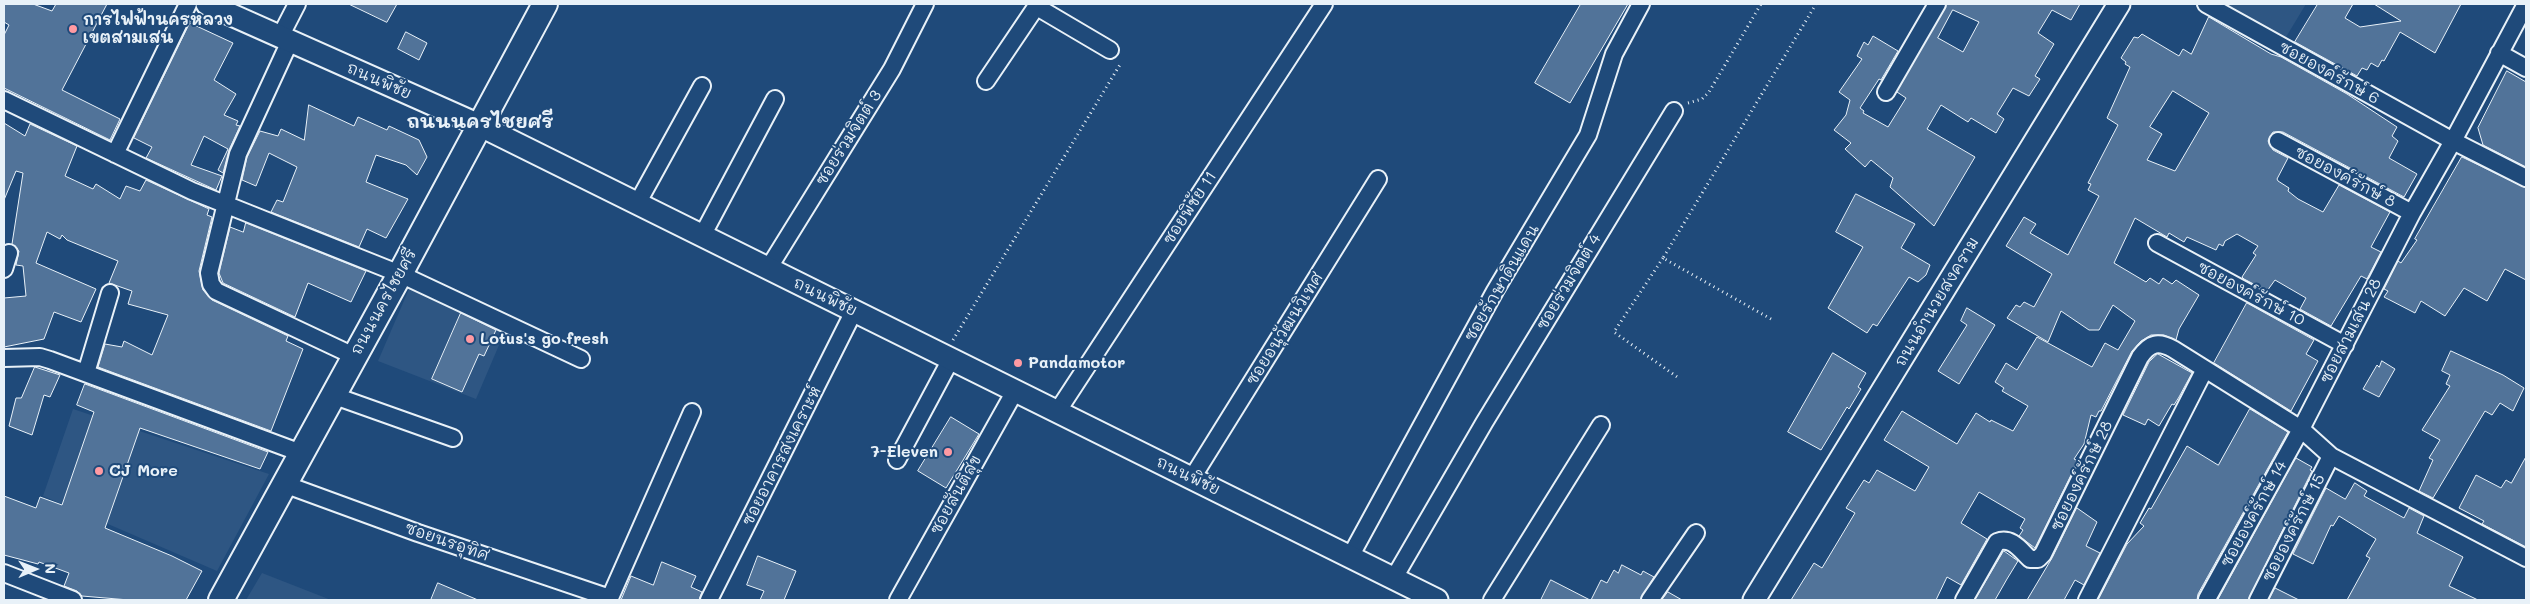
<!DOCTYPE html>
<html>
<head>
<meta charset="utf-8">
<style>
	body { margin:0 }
	#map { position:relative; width:2530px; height:604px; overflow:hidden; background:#1f4a7a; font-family:Mali,sans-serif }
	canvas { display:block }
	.frame { position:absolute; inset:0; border:5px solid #e8f1f8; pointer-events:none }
	.north { position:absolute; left:10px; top:544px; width:50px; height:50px; -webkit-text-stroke:4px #1f4a7a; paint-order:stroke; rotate:89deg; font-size:14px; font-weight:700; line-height:20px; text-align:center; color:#e8f1f8 }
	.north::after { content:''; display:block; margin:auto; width:18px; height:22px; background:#e8f1f8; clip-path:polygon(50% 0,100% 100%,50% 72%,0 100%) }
</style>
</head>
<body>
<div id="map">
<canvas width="2530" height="604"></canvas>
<div class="frame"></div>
<div class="north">N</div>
</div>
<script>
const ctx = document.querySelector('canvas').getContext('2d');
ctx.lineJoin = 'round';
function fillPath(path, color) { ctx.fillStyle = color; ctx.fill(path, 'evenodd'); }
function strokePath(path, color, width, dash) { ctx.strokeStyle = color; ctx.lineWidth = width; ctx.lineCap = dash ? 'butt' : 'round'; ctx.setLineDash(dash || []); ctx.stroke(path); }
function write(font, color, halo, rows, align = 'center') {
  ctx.font = font + ' Mali,"Playpen Sans Thai",sans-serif'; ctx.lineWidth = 4; ctx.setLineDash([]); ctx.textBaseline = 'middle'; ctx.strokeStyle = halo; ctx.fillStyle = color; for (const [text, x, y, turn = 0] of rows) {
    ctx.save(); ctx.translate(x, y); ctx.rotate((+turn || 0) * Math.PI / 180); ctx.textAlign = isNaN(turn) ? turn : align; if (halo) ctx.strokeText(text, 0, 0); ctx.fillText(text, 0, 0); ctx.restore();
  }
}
const built = new Path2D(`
	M2210 4H2306L2286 37Z
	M416 273 511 317 476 399 378 361Z
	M73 409 269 474 217 571 43 496Z
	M262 573 331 600H246Z`);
const building = new Path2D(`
	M4 4H33L52 11 56 4H107L62 90 120 119 110 140 4 88V35L9 25 4 22Z
	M349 4H397L387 22Z
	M1581 4H1628L1570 103 1535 83Z
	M1947 4H2080L2071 20 2052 10 2038 33 2054 44 2035 76 2040 79 2029 96 2013 88 1997 114 2004 119 1996 133 1971 118 1968 122 1941 105 1927 129 1975 157 1934 226 1890 187 1893 178 1871 160 1865 167 1845 149 1851 143 1834 130 1846 115 1850 100 1839 92 1862 59 1857 56 1864 42 1868 45 1873 36 1898 51 1881 80 1879 79 1860 108 1864 111 1863 113 1888 127 1906 98 1897 92ZM1953 10 1979 22 1963 52 1938 38Z
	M2318 4H2353L2345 18 2360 27 2401 21 2374 4H2461L2435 53 2400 32 2384 61 2382 60 2378 67 2371 63 2367 70 2362 68 2357 76 2295 42Z
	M2209 17 2271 54 2281 57 2347 94 2397 127 2392 136 2398 141 2389 158 2417 174 2404 197 2283 132H2273L2268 141 2273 150 2288 158 2277 179 2278 181 2289 188 2288 191 2298 199 2323 212 2339 185 2390 212 2371 247 2381 252 2367 279 2361 276 2331 326 2300 309 2306 298 2275 280 2267 291 2244 279 2242 277 2256 255 2253 253 2258 246 2237 234 2225 241 2223 246 2219 244 2216 250 2187 237 2184 242 2169 233 2167 237 2135 218 2114 263 2146 282 2150 278 2159 284 2163 278 2172 284 2176 280 2199 295 2179 329 2176 340 2164 335H2151L2141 341 2132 351 2101 411H2099L2096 417 2091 415 2084 444 2074 459 2078 461 2035 548 2019 536 2023 530 2020 528 2025 519 1979 492 1961 523 1987 539 1961 585 1947 577 1936 600H1791L1814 563 1822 568 1855 513 1846 508 1864 480 1869 483 1877 470 1915 491 1929 467 1884 440 1902 411 1957 444 1976 413 1990 422 1991 420 2013 431 2028 406 2002 391 2004 388 1995 382 2006 363 2017 370 2037 337 2092 367 2105 343 2118 350 2135 321 2113 305 2099 330H2089L2061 311 2048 342 2007 318 2016 305 2020 307 2024 302 2034 307 2052 274 2006 246 2024 217 2036 224 2030 233 2068 255 2099 196 2088 190 2091 184 2088 183 2118 125 2107 118 2130 67 2125 64 2126 62 2121 58 2134 37 2138 38 2142 34 2179 56 2183 49 2191 54ZM2173 91 2209 113 2175 171 2147 160 2162 134 2150 127Z
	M190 23 233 43 214 80 236 94 224 115 238 121 236 125 240 126 229 150 223 173 218 170 228 149 204 136 191 165 222 176 216 190 146 158 152 147 134 138Z
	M406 32 427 43 419 60 398 49Z
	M2507 71 2526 82V167L2483 145 2478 128Z
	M309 105 354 126 358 117 387 130 389 126 419 140 427 157 417 175 406 165 376 155 366 182 408 199 386 238 367 229 359 247 271 212 277 200 283 202 297 167 269 153 256 186 242 180 247 157 260 131 278 136 281 129 304 140Z
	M4 123 25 136 30 124 77 146 65 176 93 189 96 184 120 199 126 186 140 191 146 180 209 209 207 215 212 217 199 271 203 290 212 300 288 336 286 341 303 349 271 431 98 367 105 344 122 347 124 341 152 355 168 315 128 304 132 291 109 283 118 261 67 240 62 235 60 239 47 232 36 263 96 289 81 322 54 312 44 339 4 347V298L26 296 23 266 16 265 19 251 12 244 23 173 16 171 4 200Z
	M2462 157 2526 188V280L2505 269 2487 301 2464 288 2445 316 2421 301 2415 313 2384 297 2388 291 2384 289 2398 261 2401 263 2417 240 2415 239Z
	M1856 194 1915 224 1901 248 1930 265 1926 275 1918 282 1909 277 1877 326 1873 324 1867 333 1828 308 1863 247 1836 232Z
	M246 223 366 271 351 302 308 283 295 317 223 283 219 273 230 227 243 232Z
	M2247 303 2314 340 2306 354 2318 361 2291 411 2214 363Z
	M1967 308 1995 325 1959 384 1938 371 1967 325 1961 321Z
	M461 313 496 330 484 356 479 354 462 392 432 379Z
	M2451 351 2503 375 2524 388 2513 411 2500 403 2492 415 2485 411 2433 498 2419 491 2433 460 2429 458 2440 440 2422 430 2450 386 2446 384 2450 375 2442 371Z
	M1833 353 1866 373 1858 387 1861 389 1849 409 1847 407 1821 450 1788 432Z
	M2158 354 2192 373 2179 397 2174 405 2172 404 2159 426 2148 419 2145 425 2123 415 2149 362Z
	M2382 361 2395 369 2379 397 2363 389 2377 365 2379 367Z
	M35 367 60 375 50 397 44 395 32 435 9 426 16 398H21Z
	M85 384 268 452 260 469 140 428 105 528 172 556 202 571 186 600H129L82 596 77 591 64 586 69 573 39 562 38 564 4 555V496L36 508 40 497 62 505 94 412 77 405Z
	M2250 409 2288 432 2198 594 2197 600H2098L2127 544 2144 526 2140 523 2149 508 2151 509 2187 446 2218 465Z
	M951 417 979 434 946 488 918 471Z
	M2526 457V547L2482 524 2484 521 2459 508 2476 475 2501 488 2506 480 2511 483Z
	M2296 458 2312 467 2310 470 2312 471 2248 600H2218Z
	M2355 483 2367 491 2364 496 2404 518 2409 508 2424 516 2417 533 2463 557 2449 586 2478 600H2347L2370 558 2366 556 2376 539 2339 516 2333 526 2331 525 2313 564 2293 554 2326 488 2345 499Z
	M2077 508 2097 522 2086 546 2100 553 2084 585 2075 580 2064 600H2027L2052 558Z
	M2004 551 2018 561 2007 579 1995 600H1975Z
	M758 556 796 571 784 600H760L764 591 747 585Z
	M662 562 696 576 691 587 702 592 699 600H621L631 576 653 585Z
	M1622 565 1641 575 1643 571 1654 577 1640 600H1591L1601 580 1607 583 1614 570 1618 573Z
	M1551 580 1590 600H1541Z
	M438 583 478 600H431Z
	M2275 588 2299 600H2269Z
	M1668 592 1682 600H1662Z`);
const path = new Path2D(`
	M1688 103 1702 99 1709 92 1761 4
	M1663 258 1614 332 1680 379
	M1771 319 1663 258 1816 4
	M953 340 1121 63`);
const minor = new Path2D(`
	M2206 4 2453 141 2526 178
	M2526 4 2453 141 2412 213 2301 429 2331 456 2526 558
	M1037 7 1110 50
	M280 37 297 4
	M290 41 238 154 209 273 211 284 216 291 354 356
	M2499 53 2526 68
	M986 81 1038 4
	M1886 92 1937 4
	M4 100 192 191 400 274 581 359
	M2278 141 2412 213
	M115 154 188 4
	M637 204 702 86
	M702 236 775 99
	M2157 243 2345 345
	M4 269 9 253
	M768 269 892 69 925 4
	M4 358 40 357 50 360 301 453
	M86 373 110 293
	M332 395 453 438
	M1057 412 1324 4
	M897 460 951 359
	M1192 478 1378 179
	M284 484 418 533 610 598
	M1350 557 1495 291 1588 135 1614 54 1641 4
	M4 573 73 600
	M1394 578 1484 423 1674 111
	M609 600 692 412
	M709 600 854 311
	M898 600 1015 391
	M1492 600 1601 425
	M1650 600 1696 533
	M1964 600 1997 542C2012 536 2021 551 2030 559H2038L2043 554 2140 357C2150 343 2158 341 2173 349L2301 429 2207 599
	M2087 600 2205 369
	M2258 600 2331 456`);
const tertiary = new Path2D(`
	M207 4 479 125 1437 600
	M1754 600 2119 4`);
const secondary = new Path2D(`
	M221 600 400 274 545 4`);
const markers = [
	[73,29,5,"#ff9aa2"],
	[470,339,5,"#ff9aa2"],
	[1018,363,5,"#ff9aa2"],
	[948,452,5,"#ff9aa2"],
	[99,471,5,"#ff9aa2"]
];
const poiNames = [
	["การไฟฟ้านครหลวง",83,20],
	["เขตสามเสน",83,38],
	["Lotus's go fresh",480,339],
	["Pandamotor",1028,363],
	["7-Eleven",938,452,"right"],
	["CJ More",109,471]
];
const streetNames = [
	["ซอยองค์รักษ์ 6",2329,73,29],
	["ถนนพิชัย",379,81,24],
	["ซอยร่วมจิตต์ 3",849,138,-58],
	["ซอยองค์รักษ์ 8",2345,177,28],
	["ซอยพิชัย 11",1190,208,-57],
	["ซอยร่วมจิตต์ 4",1569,282,-59],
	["ซอยรักษาดินแดน",1502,283,-60],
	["ซอยองค์รักษ์ 10",2251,294,28],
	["ถนนพิชัย",825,297,26],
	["ถนนนครไชยศรี",384,302,-61],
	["ถนนอำนวยสงคราม",1937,302,-59],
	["ซอยอนุวัฒนวิเทศ",1285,329,-58],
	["ซอยสามเสน 28",2351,331,-63],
	["ซอยอาคารสงเคราะห์",782,456,-63],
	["ถนนพิชัย",1188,476,26],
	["ซอยองค์รักษ์ 28",2082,476,-64],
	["ซอยสันติสุข",956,495,-61],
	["ซอยองค์รักษ์ 14",2254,514,-61],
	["ซอยองค์รักษ์ 15",2294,528,-63],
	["ซอยนรอุทิศ",447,542,19]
];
const quarterNames = [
	["ถนนนครไชยศรี",480,122]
];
fillPath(built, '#2e5683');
fillPath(building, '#517399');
strokePath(building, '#e8f1f8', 1);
strokePath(minor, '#e8f1f8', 20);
strokePath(tertiary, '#e8f1f8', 25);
strokePath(secondary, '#e8f1f8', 28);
strokePath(path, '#e8f1f8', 3, [1, 4]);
strokePath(minor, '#1f4a7a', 16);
strokePath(tertiary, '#1f4a7a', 21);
strokePath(secondary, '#1f4a7a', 24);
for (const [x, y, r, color] of markers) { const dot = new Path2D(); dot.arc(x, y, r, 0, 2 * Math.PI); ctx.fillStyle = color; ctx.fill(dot); strokePath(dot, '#1f4a7a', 2); }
write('bold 16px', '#e8f1f8', '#1f4a7a', poiNames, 'left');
write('16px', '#e8f1f8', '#1f4a7a', streetNames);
write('bold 19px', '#e8f1f8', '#1f4a7a', quarterNames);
</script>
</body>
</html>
